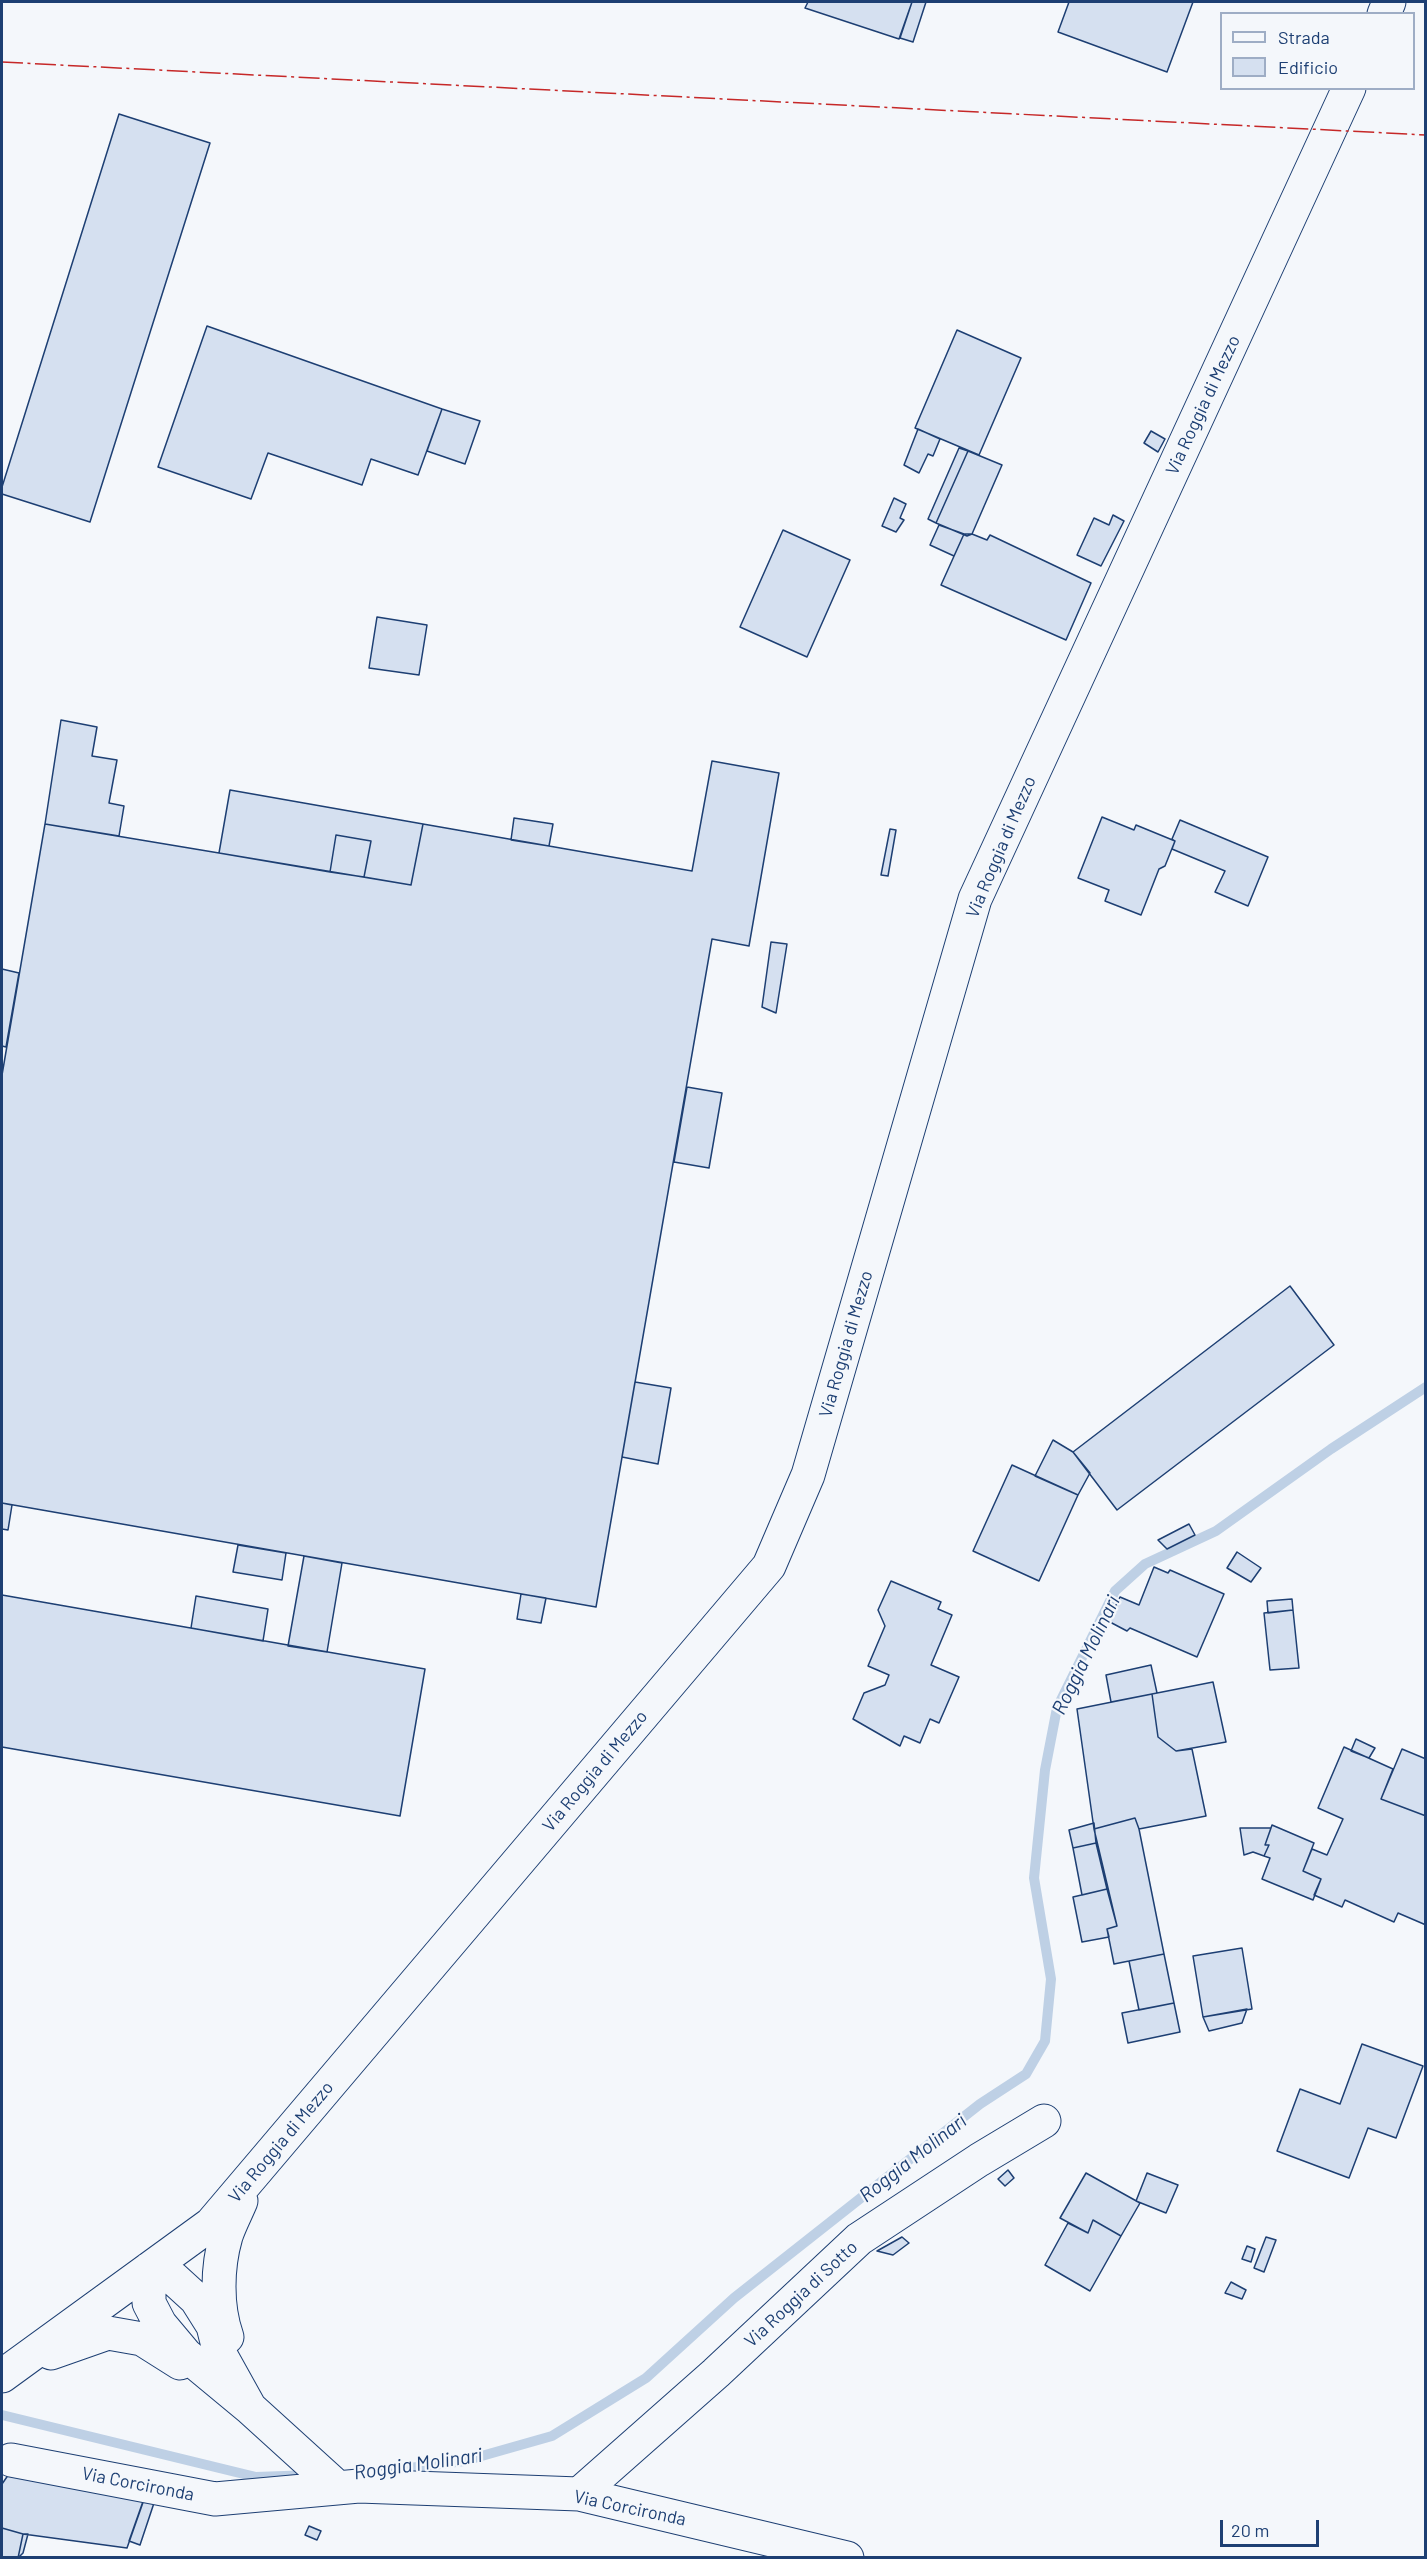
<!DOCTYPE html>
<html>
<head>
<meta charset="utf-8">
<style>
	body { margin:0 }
	#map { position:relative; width:1427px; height:2559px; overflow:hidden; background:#f4f7fb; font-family:Barlow,sans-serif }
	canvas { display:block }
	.frame { position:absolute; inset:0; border:3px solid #1d3f73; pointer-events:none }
	.legend { position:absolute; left:1220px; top:12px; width:195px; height:78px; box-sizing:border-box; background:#f4f7fb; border:2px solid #9eadc5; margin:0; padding:8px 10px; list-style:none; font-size:18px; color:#1d3f73 }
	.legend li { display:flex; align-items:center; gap:12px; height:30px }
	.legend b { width:30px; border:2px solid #9eadc5 }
	.scale { position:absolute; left:1220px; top:2520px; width:99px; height:27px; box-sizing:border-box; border:3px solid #1d3f73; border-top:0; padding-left:8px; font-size:18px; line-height:21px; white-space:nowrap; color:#1d3f73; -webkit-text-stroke:4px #f4f7fb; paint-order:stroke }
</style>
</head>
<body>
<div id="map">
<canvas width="1427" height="2559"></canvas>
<div class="frame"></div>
<ul class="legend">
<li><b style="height:8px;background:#f4f7fb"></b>Strada</li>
<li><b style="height:16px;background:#d5e0f0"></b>Edificio</li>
</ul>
<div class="scale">20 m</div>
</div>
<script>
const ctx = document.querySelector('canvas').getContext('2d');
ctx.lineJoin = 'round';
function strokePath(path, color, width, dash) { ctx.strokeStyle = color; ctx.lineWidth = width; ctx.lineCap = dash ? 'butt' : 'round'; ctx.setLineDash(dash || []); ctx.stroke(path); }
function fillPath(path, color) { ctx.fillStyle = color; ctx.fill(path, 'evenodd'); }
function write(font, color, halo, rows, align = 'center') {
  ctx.font = font + ' Barlow,sans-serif'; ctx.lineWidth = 4.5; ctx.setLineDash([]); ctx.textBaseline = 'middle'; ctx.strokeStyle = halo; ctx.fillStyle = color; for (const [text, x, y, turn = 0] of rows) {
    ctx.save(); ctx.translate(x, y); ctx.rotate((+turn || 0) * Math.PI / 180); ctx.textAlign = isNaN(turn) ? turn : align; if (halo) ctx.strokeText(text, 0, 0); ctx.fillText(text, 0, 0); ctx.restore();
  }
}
const stream = new Path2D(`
	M2 2415 256 2477 312 2475
	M378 2472 464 2461 552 2436 646 2378 734 2298 980 2104 1026 2074 1045 2041 1051 1979 1034 1878 1045 1770 1057 1708 1115 1591 1145 1564 1216 1531 1331 1449 1426 1387`);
const building = new Path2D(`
	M808 2H912L899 39 805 8Z
	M912 2H926L913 42 900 38Z
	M1069 2H1193L1167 72 1058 32Z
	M119 114 210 143 90 522 2 494V487Z
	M207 326 442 409 418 475 371 459 362 485 268 453 251 499 158 467Z
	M957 330 1021 358 979 455 915 428Z
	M442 409 480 421 465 464 427 451Z
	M918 429 940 439 933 456 928 454 919 473 904 465Z
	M1151 431 1165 439 1158 452 1144 443Z
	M959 448 968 451 936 523 928 519Z
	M968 451 1002 465 972 534 967 536 936 523Z
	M894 498 906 504 900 518 904 520 896 532 882 526Z
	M1113 515 1124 521 1101 566 1077 555 1094 518 1109 525Z
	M939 525 964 534 954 556 930 545Z
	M783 530 850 560 807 657 740 627Z
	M964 534H972L987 540 990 535 1091 583 1066 640 941 585Z
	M377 617 427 625 419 675 369 668Z
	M61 720 97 727 92 756 117 760 109 803 124 806 119 836 45 824Z
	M712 761 779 773 749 946 712 939 596 1607 2 1503V1075L45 824 411 885 423 824 692 871Z
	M230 790 423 824 411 885 364 877 371 841 336 835 330 872 219 853Z
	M1102 817 1134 830 1136 825 1175 841 1165 866 1159 869 1141 915 1105 901 1109 890 1078 878Z
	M514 818 553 824 549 846 511 840Z
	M1180 820 1268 857 1248 906 1215 892 1225 871 1172 849 1175 841 1172 839Z
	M890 829 896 830 888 876 881 875Z
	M336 835 371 841 364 877 330 872Z
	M771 942 787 944 776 1013 762 1007Z
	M2 969 19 973 6 1047 2 1046Z
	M687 1087 722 1093 709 1168 674 1162Z
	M1290 1286 1334 1345 1117 1510 1073 1452Z
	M635 1382 671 1388 658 1464 622 1457Z
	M1053 1440 1073 1452 1090 1473 1078 1495 1035 1476Z
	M1012 1465 1078 1495 1039 1581 973 1551Z
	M2 1503 12 1505 8 1530 2 1529Z
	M1189 1524 1195 1535 1167 1549 1158 1540Z
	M238 1545 286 1553 282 1580 233 1572Z
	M1237 1552 1261 1568 1251 1582 1227 1568Z
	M304 1556 342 1563 327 1652 288 1646Z
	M1154 1567 1168 1573 1170 1570 1224 1594 1197 1657 1130 1628 1127 1631 1108 1621 1120 1597 1139 1605Z
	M891 1581 941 1602 938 1609 952 1615 931 1665 959 1677 939 1723 930 1719 920 1743 904 1736 900 1746 853 1719 864 1693 885 1685 889 1675 868 1666 885 1626 878 1610Z
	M521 1594 546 1598 541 1623 517 1619Z
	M2 1595 425 1669 400 1816 2 1747Z
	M196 1596 268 1609 263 1641 191 1628Z
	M1292 1599 1293 1610 1268 1613 1267 1601Z
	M1293 1610 1299 1668 1270 1670 1264 1613Z
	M1151 1665 1157 1693 1111 1702 1106 1675Z
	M1213 1682 1226 1742 1176 1751 1158 1737 1152 1694Z
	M1152 1694 1158 1737 1176 1751 1192 1749 1206 1816 1139 1829 1135 1818 1094 1829 1077 1709Z
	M1356 1739 1375 1748 1369 1758 1351 1751Z
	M1344 1747 1393 1769 1381 1799 1426 1816V1925L1398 1913 1394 1922 1345 1900 1342 1907 1314 1895 1321 1879 1303 1871 1312 1849 1327 1855 1343 1819 1318 1808Z
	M1402 1749 1426 1759V1816L1381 1799Z
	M1135 1818 1139 1829 1164 1954 1114 1964 1107 1929 1117 1926 1094 1829Z
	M1094 1823 1096 1843 1073 1848 1069 1830Z
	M1272 1825 1314 1843 1303 1871 1321 1879 1313 1900 1262 1879 1270 1858 1264 1856 1269 1845H1265Z
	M1240 1828H1271L1265 1845H1269L1264 1856 1253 1852 1244 1855Z
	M1096 1843 1107 1889 1082 1895 1073 1848Z
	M1107 1889 1117 1926 1107 1929 1109 1937 1082 1942 1073 1897Z
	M1242 1948 1252 2009 1203 2017 1193 1956Z
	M1164 1954 1174 2003 1139 2010 1129 1961Z
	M1174 2003 1180 2032 1128 2043 1122 2013Z
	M1247 2009 1242 2023 1209 2031 1203 2017Z
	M1362 2044 1423 2066 1396 2138 1368 2128 1349 2178 1277 2151 1300 2089 1340 2104Z
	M1008 2170 1014 2178 1005 2186 998 2179Z
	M1086 2173 1140 2203 1121 2236 1093 2220 1088 2233 1060 2218Z
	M1147 2173 1178 2185 1166 2213 1136 2201Z
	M1093 2220 1121 2236 1090 2291 1045 2265 1068 2223 1088 2233Z
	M902 2237 909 2243 893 2255 877 2251Z
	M1266 2237 1276 2240 1264 2272 1254 2268Z
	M1247 2246 1255 2249 1251 2262 1242 2259Z
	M1231 2282 1246 2290 1242 2299 1225 2293Z
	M11 2471 147 2491 127 2548 23 2534 2 2528V2484Z
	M146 2493 156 2497 140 2545 129 2541Z
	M309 2526 321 2531 317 2540 305 2535Z
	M2 2528 23 2534 18 2558H2Z
	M23 2534H28L23 2553 18 2558Z`);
const minor = new Path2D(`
	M1384 14 1389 2
	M227 2337C216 2306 217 2267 226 2236 230 2224 236 2213 241 2201
	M51 2353 108 2333 142 2339 180 2363
	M2 2376 211 2224 769 1566 808 1475 975 899 1349 88
	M250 2408 220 2354 213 2326 196 2299 173 2278 149 2269V2303L160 2324 186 2355 250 2408 337 2487
	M11 2460 215 2499 359 2486 579 2494 847 2558
	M579 2494 716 2373 859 2239 979 2160 1044 2121`);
const power = new Path2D(`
	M2 62 1426 135`);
const streetNames = [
	["Via Roggia di Mezzo",1203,405,-65],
	["Via Roggia di Mezzo",1001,847,-67],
	["Via Roggia di Mezzo",846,1344,-74],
	["Via Roggia di Mezzo",595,1771,-50],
	["Via Roggia di Mezzo",281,2142,-50],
	["Via Roggia di Sotto",801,2294,-43],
	["Via Corcironda",138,2484,11],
	["Via Corcironda",630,2508,12]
];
const waterNames = [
	["Roggia Molinari",1086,1655,-64],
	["Roggia Molinari",913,2158,-38],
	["Roggia Molinari",418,2464,-8]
];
strokePath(stream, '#bed0e5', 10);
fillPath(building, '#d5e0f0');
strokePath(building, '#1d3f73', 1.5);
strokePath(minor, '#1d3f73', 35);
strokePath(minor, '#f4f7fb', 33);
strokePath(power, '#c62828', 1.5, [21, 4.5, 3, 4.5]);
write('18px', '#1d3f73', '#f4f7fb', streetNames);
write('italic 20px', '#1d3f73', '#f4f7fb', waterNames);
</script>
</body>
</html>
